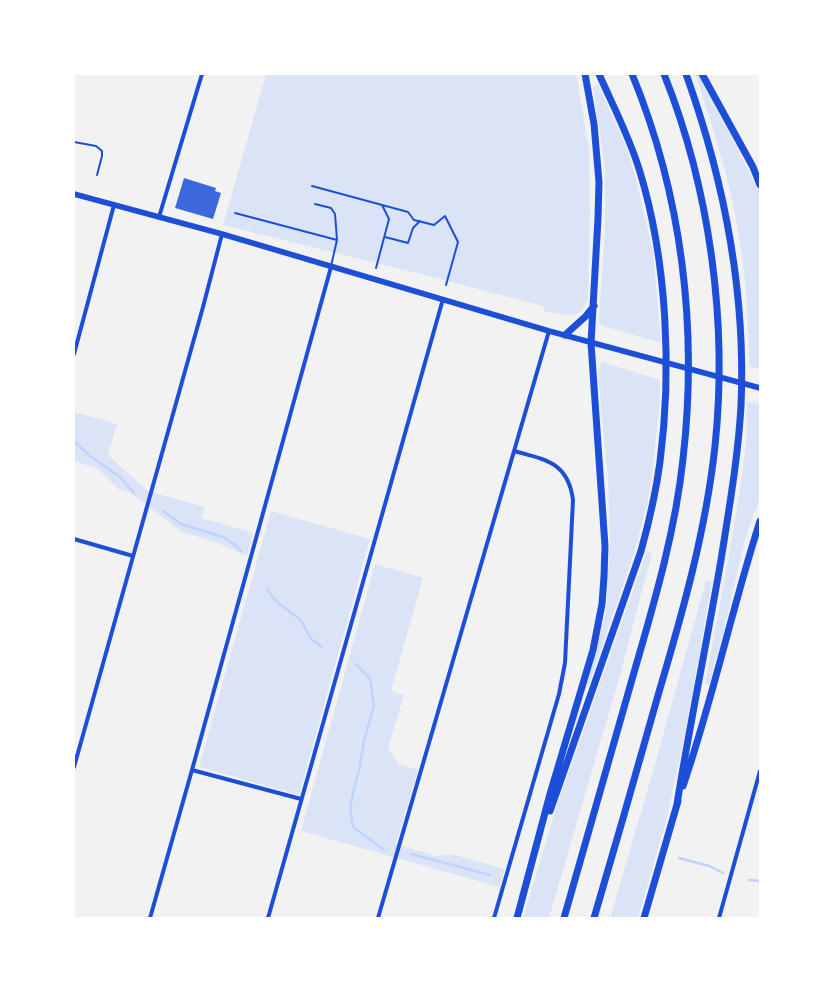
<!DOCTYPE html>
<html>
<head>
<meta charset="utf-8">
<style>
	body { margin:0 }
	#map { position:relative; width:834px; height:992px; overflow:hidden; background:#f2f2f2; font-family:Lato,sans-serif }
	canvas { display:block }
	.frame { position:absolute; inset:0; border:75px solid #fff; pointer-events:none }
</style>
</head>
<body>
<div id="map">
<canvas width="834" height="992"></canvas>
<div class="frame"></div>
</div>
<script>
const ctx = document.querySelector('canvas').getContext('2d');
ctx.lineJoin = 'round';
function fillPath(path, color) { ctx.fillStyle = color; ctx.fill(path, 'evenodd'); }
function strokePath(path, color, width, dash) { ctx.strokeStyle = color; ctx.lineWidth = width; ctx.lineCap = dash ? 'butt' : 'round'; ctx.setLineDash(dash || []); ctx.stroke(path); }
const green = new Path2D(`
	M266 74H576L589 149 590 213 588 299 582 311 572 316 544 311 543 306 421 274 223 225Z
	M695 74H698L760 193V369L749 366C748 331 747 297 743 263 735 197 716 135 695 74Z
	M598 85 627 149 636 179 653 252 661 343 600 325 599 318 605 231V167L593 87Z
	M602 362 660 380 659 410 652 474 647 505 634 553 589 685H587L606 613 610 542 608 478 599 386 598 372Z
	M747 401 760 405V497L745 540 722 637 709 685 705 684 731 544 740 489 746 444Z
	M74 412 117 424 108 455 148 491 205 507 202 518 253 533 247 556 215 542 182 532 131 493 118 489 98 469 74 461Z
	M271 511 370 539 299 795 199 767Z
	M647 551 652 553 620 675 549 918H523L555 811Z
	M375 564 423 578 391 691 404 695 388 749 399 764 418 770 396 844 436 856 452 854 505 869 499 887 301 831Z
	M706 580 712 582 685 732 666 821 638 918H610L654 768Z`);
const stream = new Path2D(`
	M74 441 90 456 120 477 134 493
	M163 511 181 524 223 537 234 544 241 551
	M268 589 271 595 278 603 301 620 311 639 322 647
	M356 664 370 679 374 705 364 741 360 766 353 793 350 809 353 827 383 849
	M411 854 490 875
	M679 858 709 866 723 873
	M749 880 760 881`);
const building = new Path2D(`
	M184 178 216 188 215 191 221 193 213 219 175 208Z`);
const path = new Path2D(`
	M312 186 408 212 414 220 434 225 445 216 458 242 446 285
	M385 237 408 243 413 228 420 221
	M376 268 389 219 382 205`);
const service = new Path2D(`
	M74 142 96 146 102 151V156L97 175
	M315 204 331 208 335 214 337 240
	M235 213 337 240 331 266`);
const minor = new Path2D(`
	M159 217 202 74
	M74 354 114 205
	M74 539 133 556
	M74 767 203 307 222 234
	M192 770 301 799
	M150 918 192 770 331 267
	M268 918 443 299
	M378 918 549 331
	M494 918 559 694 565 663 573 500C568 462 546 460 514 451
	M719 918 760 771`);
const secondary = new Path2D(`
	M74 194 222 234 549 331 760 388`);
const motorway = new Path2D(`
	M702 74 753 167 760 185
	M565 335 586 316 594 306
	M683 786C713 699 732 608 760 521
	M677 804C690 723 707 641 721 560 729 509 738 458 741 406 746 293 724 180 686 74
	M550 811 641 551C649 522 656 492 660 462 672 370 667 261 640 172 630 138 613 106 599 74
	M517 918 550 794 593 650 602 604 604 577 605 546 591 343 598 218 599 182 594 124 585 74
	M564 918C586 840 609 762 631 683 652 610 675 535 683 459 698 328 682 195 632 74
	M594 918C616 843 638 767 659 692 683 611 706 530 715 446 728 323 710 189 664 74
	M644 918 678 801`);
fillPath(green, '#dbe4f7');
strokePath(stream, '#bfd3fe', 2.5);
fillPath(building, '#3d67dc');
strokePath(path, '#1d4ed8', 2);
strokePath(service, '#1d4ed8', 2);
strokePath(minor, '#1d4ed8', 4);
strokePath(secondary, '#1d4ed8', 5.5);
strokePath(motorway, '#1d4ed8', 7);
</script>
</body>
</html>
